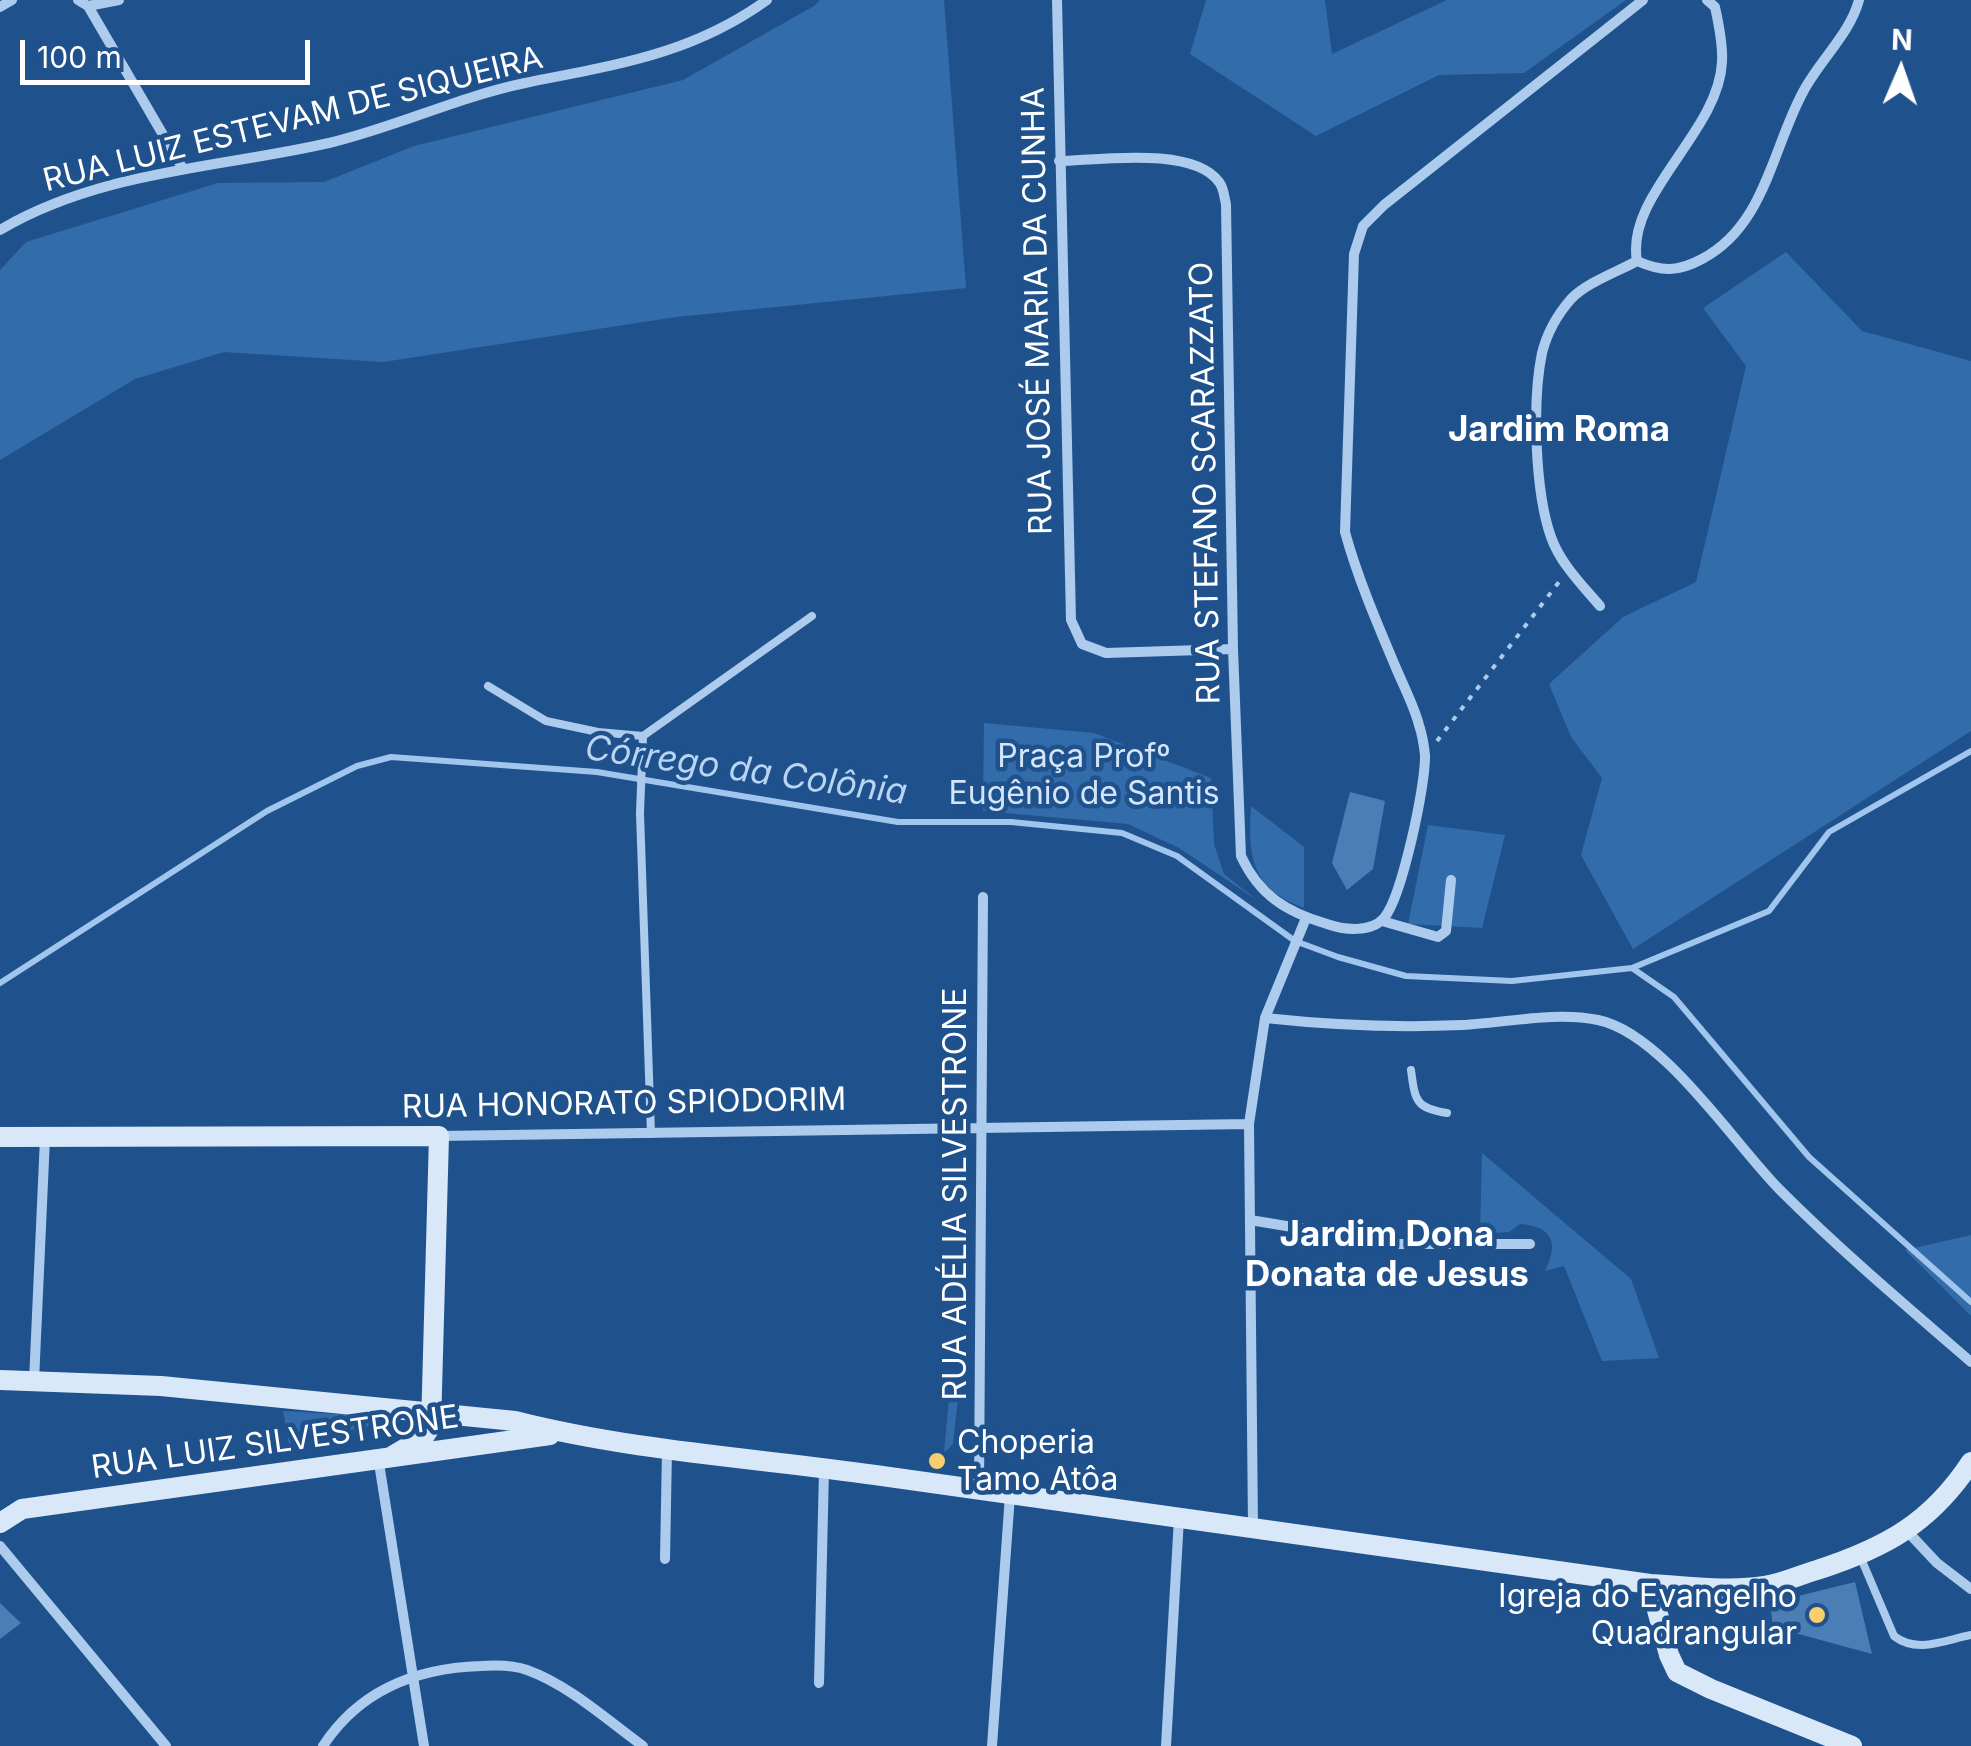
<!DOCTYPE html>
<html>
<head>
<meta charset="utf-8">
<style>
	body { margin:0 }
	#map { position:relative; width:1971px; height:1746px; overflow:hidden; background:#1f528d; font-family:Inter,sans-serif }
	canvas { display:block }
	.north { position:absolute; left:1851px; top:20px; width:100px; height:100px; -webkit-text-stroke:8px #1f528d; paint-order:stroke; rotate:2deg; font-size:28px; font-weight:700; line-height:40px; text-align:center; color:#fff }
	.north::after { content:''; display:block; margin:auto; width:35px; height:45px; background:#fff; clip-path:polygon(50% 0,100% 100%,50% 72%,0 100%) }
	.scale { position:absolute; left:20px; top:40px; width:290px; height:45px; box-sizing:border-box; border:5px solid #fff; border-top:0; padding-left:12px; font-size:30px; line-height:35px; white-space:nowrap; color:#fff; -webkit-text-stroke:8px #1f528d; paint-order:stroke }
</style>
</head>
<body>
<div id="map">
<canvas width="1971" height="1746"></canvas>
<div class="north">N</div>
<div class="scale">100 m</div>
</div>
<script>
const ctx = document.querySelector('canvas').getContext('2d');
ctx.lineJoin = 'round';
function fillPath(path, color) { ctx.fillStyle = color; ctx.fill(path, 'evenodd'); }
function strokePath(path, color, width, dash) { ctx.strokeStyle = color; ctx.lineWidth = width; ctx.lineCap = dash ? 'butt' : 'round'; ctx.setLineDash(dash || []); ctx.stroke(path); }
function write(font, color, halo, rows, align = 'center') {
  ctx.font = font + ' Inter,sans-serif'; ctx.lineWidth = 9; ctx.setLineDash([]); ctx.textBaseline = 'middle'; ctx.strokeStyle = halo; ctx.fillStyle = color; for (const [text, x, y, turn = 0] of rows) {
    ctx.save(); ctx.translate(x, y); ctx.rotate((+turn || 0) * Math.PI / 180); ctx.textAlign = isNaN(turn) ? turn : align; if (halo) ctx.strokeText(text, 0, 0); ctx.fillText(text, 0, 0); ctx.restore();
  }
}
const green = new Path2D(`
	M820 0H944L966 288 676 317 383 362 224 352 135 379 0 460V270L26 242 218 183 324 182 414 146 683 80 814 6Z
	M1206 0H1325L1332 54 1447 0H1626L1524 73 1439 75 1316 136 1190 54Z
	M1786 252 1862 331 1971 361V731L1633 949 1581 855 1602 778 1571 737 1549 684 1623 617 1696 582 1746 366 1703 308Z
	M984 723 1094 733 1211 778 1214 844 1224 874 1257 900 1179 848 1128 824 983 811Z
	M1251 806 1304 847V908C1251 888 1248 857 1251 806Z
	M1428 825 1505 835 1482 928 1408 924Z
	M1482 1153 1631 1279 1659 1358 1602 1361 1564 1266 1545 1271C1559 1244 1553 1226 1520 1224L1509 1232 1480 1234Z
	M1971 1235V1316L1905 1250Z
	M950 1387 959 1388 953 1444 944 1453Z
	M283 1411 369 1416 392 1421 289 1444Z`);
const stream = new Path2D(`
	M1632 968 1769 911 1829 832 1971 751
	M0 983 267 811 357 766 391 757 597 772 898 822H1011L1122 833 1177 856 1295 941 1338 957 1406 976 1512 981 1632 968 1674 997 1809 1157 1971 1302`);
const building = new Path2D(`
	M1350 792 1385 801 1373 869 1347 890 1332 863Z
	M1855 1582 1872 1654 1773 1627 1770 1603Z
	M0 1603 21 1623 0 1639Z`);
const path = new Path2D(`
	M1437 741 1559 582`);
const lane = new Path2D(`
	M488 686 546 721 598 732 643 736
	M1411 1070C1415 1100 1415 1108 1447 1113
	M651 1134 640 813 643 736 812 616
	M1860 1556 1894 1636C1917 1654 1945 1640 1971 1635`);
const street = new Path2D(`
	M78 0 88 6 183 169
	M1057 0 1071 620 1082 644 1106 653 1233 649
	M88 6 119 0
	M0 7 12 0
	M1059 161C1099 160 1193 146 1219 182 1224 188 1224 197 1226 204L1233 649 1241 856C1259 895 1286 912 1327 924 1344 930 1371 933 1384 918 1402 897 1426 784 1425 755 1424 746 1422 734 1419 725 1414 706 1404 687 1396 668 1377 623 1358 579 1345 532L1354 254 1363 226 1384 205 1643 0
	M0 230C99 171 219 168 329 143 396 127 458 97 525 83 614 65 691 55 767 0
	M1637 261C1662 272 1678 272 1702 259 1765 226 1772 149 1803 92 1819 61 1850 34 1859 0
	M1637 261C1625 195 1719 132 1722 62 1723 44 1719 25 1715 7L1707 0
	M1600 606C1582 585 1560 563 1551 537 1535 492 1532 401 1542 353 1547 333 1557 315 1571 299 1586 283 1617 272 1637 261
	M1382 921 1438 937 1446 931 1451 880
	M1265 1018C1330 1025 1396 1028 1462 1025 1505 1023 1555 1011 1598 1020 1662 1033 1733 1142 1779 1189 1840 1250 1906 1306 1971 1362
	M439 1136 1249 1124
	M1250 1220 1395 1244H1530
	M34 1381 45 1138
	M378 1457 424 1746
	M979 1490 983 897
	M1253 1527 1249 1124 1265 1018 1306 918
	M1907 1531 1937 1563 1971 1589
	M0 1546 166 1746
	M665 1559 667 1450
	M819 1683 824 1469
	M323 1746C359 1691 416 1668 481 1666 496 1665 513 1665 527 1670 569 1685 607 1720 643 1746
	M992 1746 1010 1495
	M1166 1746 1179 1518`);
const secondary = new Path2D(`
	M0 1137 439 1136 431 1426 424 1437 392 1456
	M0 1380 161 1386 515 1421C633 1451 756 1458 875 1475 1133 1512 1392 1547 1650 1584 1688 1586 1727 1592 1765 1586 1783 1583 1800 1575 1817 1570 1885 1548 1931 1523 1971 1462
	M0 1523 22 1509 550 1435
	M1650 1584 1669 1655 1677 1672 1711 1689 1852 1746`);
const markers = [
	[937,1461,10,"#facd6d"],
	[1817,1615,10,"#facd6d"]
];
const streetNames = [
	["RUA LUIZ ESTEVAM DE SIQUEIRA",293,120,-14],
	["RUA JOSÉ MARIA DA CUNHA",1038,311,-91],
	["RUA STEFANO SCARAZZATO",1206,483,-91],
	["RUA HONORATO SPIODORIM",624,1104,-1],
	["RUA ADÉLIA SILVESTRONE",956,1194,-90],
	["RUA LUIZ SILVESTRONE",275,1443,-8]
];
const parkNames = [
	["Praça Profº",1084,757],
	["Eugênio de Santis",1084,794]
];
const poiNames = [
	["Choperia",957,1443],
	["Tamo Atôa",957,1480],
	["Igreja do Evangelho",1797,1597,"right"],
	["Quadrangular",1797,1634,"right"]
];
const neighbourhoodNames = [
	["Jardim Roma",1559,430],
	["Jardim Dona",1387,1235],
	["Donata de Jesus",1387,1275]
];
const waterNames = [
	["Córrego da Colônia",746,771,8]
];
fillPath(green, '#336caa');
strokePath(stream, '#a0c6ee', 6);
fillPath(building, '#4c7eb6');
strokePath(path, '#adcbec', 4, [5, 8]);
strokePath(lane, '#adcbec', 8);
strokePath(street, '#adcbec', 10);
strokePath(secondary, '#d9e8f9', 20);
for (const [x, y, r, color] of markers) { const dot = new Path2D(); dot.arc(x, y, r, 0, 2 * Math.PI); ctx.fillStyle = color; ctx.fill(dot); strokePath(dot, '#1f528d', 4); }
write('32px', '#fff', '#1f528d', streetNames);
write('32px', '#d2e5f9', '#1f528d', parkNames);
write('32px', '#fff', '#1f528d', poiNames, 'left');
write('bold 35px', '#fff', '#1f528d', neighbourhoodNames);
write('italic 35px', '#b9d5f3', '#1f528d', waterNames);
</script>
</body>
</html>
